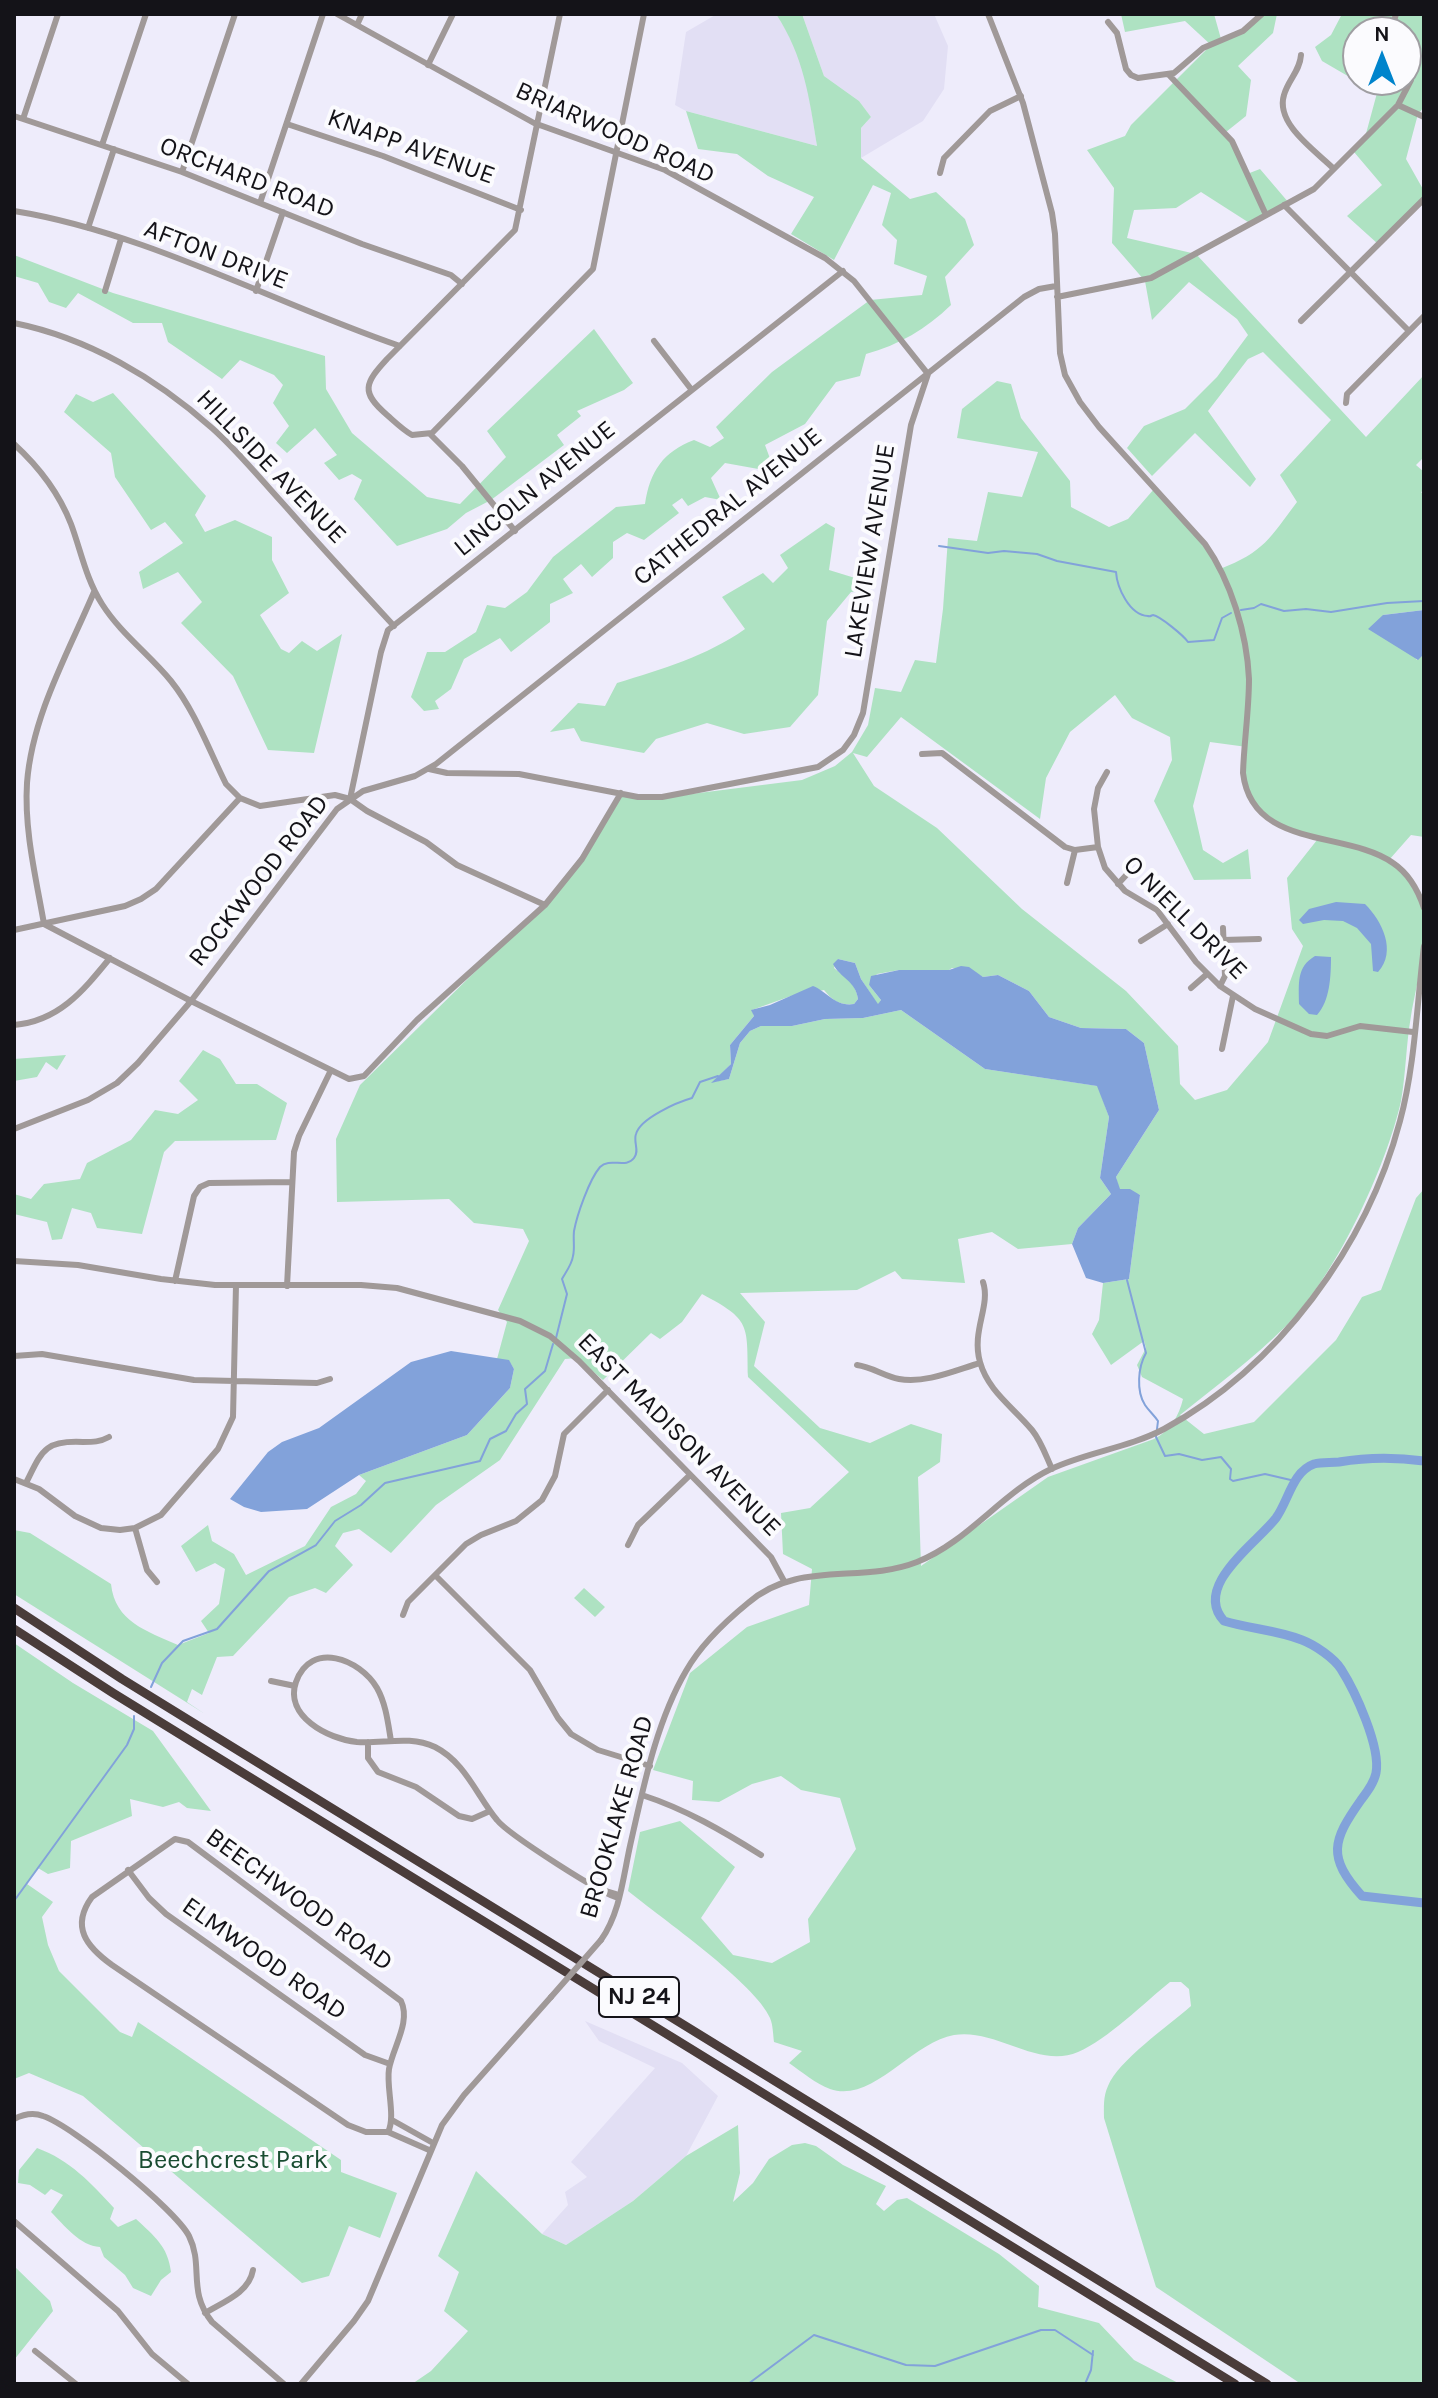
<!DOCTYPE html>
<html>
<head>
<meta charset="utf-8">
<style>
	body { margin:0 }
	#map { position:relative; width:1438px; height:2398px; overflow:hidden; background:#eeecfb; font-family:Karla,sans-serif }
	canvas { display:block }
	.frame { position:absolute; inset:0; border:16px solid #141318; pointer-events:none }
	.north { position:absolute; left:1342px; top:16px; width:80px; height:80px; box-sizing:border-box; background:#fbfbfe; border:2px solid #9f9ea2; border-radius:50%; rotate:0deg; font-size:22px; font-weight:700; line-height:32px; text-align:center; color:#141318 }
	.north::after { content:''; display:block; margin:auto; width:28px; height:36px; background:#0084cc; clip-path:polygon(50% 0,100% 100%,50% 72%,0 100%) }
</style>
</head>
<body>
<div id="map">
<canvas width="1438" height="2398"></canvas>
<div class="frame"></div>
<div class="north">N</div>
</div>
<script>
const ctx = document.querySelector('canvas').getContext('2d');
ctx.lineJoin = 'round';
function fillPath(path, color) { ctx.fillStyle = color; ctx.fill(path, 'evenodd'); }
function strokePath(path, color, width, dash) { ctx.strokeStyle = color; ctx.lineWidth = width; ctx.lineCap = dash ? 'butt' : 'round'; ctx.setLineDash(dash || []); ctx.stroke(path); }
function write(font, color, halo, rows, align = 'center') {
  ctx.font = font + ' Karla,sans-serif'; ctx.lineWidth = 8; ctx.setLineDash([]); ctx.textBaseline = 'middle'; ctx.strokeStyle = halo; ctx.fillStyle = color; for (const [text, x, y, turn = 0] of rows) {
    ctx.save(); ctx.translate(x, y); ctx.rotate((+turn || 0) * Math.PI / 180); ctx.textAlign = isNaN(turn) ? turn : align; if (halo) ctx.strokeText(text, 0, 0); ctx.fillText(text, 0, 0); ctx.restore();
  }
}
const built = new Path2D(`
	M717 14H776L791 38 806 77 817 146 686 111 675 105 686 32Z
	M802 14H934L948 46 944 89 923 121 861 158V128L871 117 859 101 824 76Z
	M585 2021 682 2063 718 2096 686 2156 633 2201 566 2245 542 2234 568 2205 565 2192 587 2177 571 2162 655 2068 599 2041Z`);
const green = new Path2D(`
	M776 14H802L824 76 859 101 871 117 861 128V158L910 199 936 192 965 219 974 245 945 277 951 305C926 329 899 345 866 354L860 376 836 382 805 424 765 445 775 472 725 463 711 478 721 500 705 497 688 506 682 498 672 505 679 513 644 540 627 533 613 542V558L592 577 581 564 563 579 573 593 550 604V622L511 652 500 638 464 659 451 689 435 701 439 709 424 711 411 697 427 652H445L476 632 487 605 505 608 527 592 553 557 616 507 645 504C650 471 663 452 694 440L710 447 724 438 716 427 772 372 870 300 922 295 927 276 894 264 897 240 882 225 891 193 873 185 834 260 791 234 814 197 768 176 737 154 698 149 686 111 817 146C809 96 804 57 776 14Z
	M1121 14H1214L1221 39 1252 26 1262 14H1277L1273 33 1238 66 1251 80 1246 116 1226 132 1247 174 1260 169 1289 203 1251 224 1201 192 1176 208 1134 210 1127 238 1196 254 1366 437 1424 375V457L1416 465 1424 472V491L1421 492 1424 495V610L1383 615 1417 660 1424 654V837L1411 835 1389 860C1398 869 1412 880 1418 891 1435 921 1416 984 1411 1016 1406 1044 1406 1073 1401 1101 1386 1168 1335 1277 1286 1326 1253 1359 1216 1386 1180 1415L1204 1434 1254 1422 1336 1340 1362 1297 1381 1290 1416 1198 1424 1189V2384H1301L1156 2287 1104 2118C1104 2107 1103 2097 1108 2086 1118 2061 1168 2026 1191 2006L1189 1989 1181 1982H1170C1145 2002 1107 2040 1078 2052 1038 2069 996 2028 954 2035 912 2042 872 2104 830 2089 816 2084 802 2072 789 2063L802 2051 774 2042C773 2034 773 2025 770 2018 756 1984 660 1917 628 1891L640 1832 680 1821 735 1867 701 1918 733 1955 772 1963 810 1942 808 1919 856 1849 840 1798 801 1790 781 1776 752 1784 719 1802 692 1800 693 1781 653 1770 690 1673 747 1627 809 1605 812 1569 783 1554 781 1513 810 1508 849 1472 748 1377C747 1324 751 1320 702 1294L682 1322 660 1339 651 1333 603 1380 577 1358 565 1359 500 1460 436 1505 391 1553 359 1529 343 1533 335 1546 353 1565 326 1593 315 1588 289 1597 233 1656 217 1657 202 1695 192 1689 187 1702 205 1714 14 1594V1530L30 1533 111 1584C115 1622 147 1631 178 1645L209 1633 201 1621 219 1604 225 1569 215 1563 196 1572 181 1546 208 1525 212 1541 234 1554 246 1575 305 1546 331 1507 356 1494 366 1481 359 1475 467 1435 510 1388 514 1369 509 1361 497 1359 507 1322 498 1310 529 1241 523 1229 474 1223 449 1199 337 1202 336 1139 360 1085 561 887 621 793 667 797 802 780 835 766 852 752 868 725 875 688 901 692 915 660 936 663 943 609 948 538 977 541 988 492 1022 497 1038 452 957 438 962 409 997 381 1011 384 1021 418 1070 481 1071 507 1109 527 1128 519 1154 489 1205 544 1220 569C1264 552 1270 538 1297 502L1280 475 1331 420 1263 352 1248 359 1208 411 1256 479 1250 487 1195 433 1152 476 1127 448 1144 426 1185 409 1217 377 1248 335 1237 319 1189 282 1152 320 1145 281 1112 243 1114 188 1087 150 1125 136 1131 125 1211 45 1185 21 1125 32ZM1115 695 1132 718 1170 737 1172 760 1154 801 1194 880 1251 879 1248 849 1223 863 1203 850 1193 806 1210 742 1247 747C1246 758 1243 773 1246 784 1255 816 1290 829 1317 840L1287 878 1292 929 1303 946 1268 1042 1227 1090 1195 1100 1180 1084 1178 1046 1126 991 1022 909 937 828 874 786 853 753 867 757 901 717 1040 819 1046 778 1070 732ZM838 959 855 963 861 979 878 1005 881 1000 869 985 877 974 899 970H949L952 968 974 972 983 977 998 975 1029 991 1049 1017 1081 1028 1126 1029 1144 1043 1159 1110 1116 1177 1119 1189 1140 1195 1129 1279 1103 1283 1099 1320 1092 1334 1111 1365 1144 1341 1146 1348 1137 1365 1142 1377 1183 1399C1179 1416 1170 1431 1154 1439L1048 1477 921 1566 918 1477 940 1462 942 1434 911 1424 870 1443 820 1428 754 1366 765 1322 740 1293 857 1290 895 1271 902 1279 965 1283 958 1239 992 1232 1018 1249 1072 1244 1078 1228 1111 1194 1100 1178 1109 1117 1098 1086 985 1069 901 1010 863 1018 825 1019 792 1026H761L750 1031 740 1043 729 1079 713 1082 731 1064 730 1045 754 1016 752 1010 791 996 824 990C832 1000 840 1006 854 1004L858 999C856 983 845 977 834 968Z
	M1342 14H1424V107L1418 114 1406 159 1424 191V199L1378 244 1347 216 1382 185 1354 152 1364 141 1377 93 1322 61 1315 47 1331 35ZM1358 32H1406V80H1358Z
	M14 255 113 293 325 356 326 389 352 433 427 497 460 504 506 457 487 431 594 329 633 383 624 390 577 411 581 416 557 435 564 445 491 500 466 513 447 529 397 546 354 499 362 480 352 474 339 480 324 463 337 455 315 428 287 453 276 443 289 426 273 403 283 385 274 375 240 360 222 379 168 342 162 323H133L78 293 66 308 49 302 38 283 14 276Z
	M113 393 206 496 195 515 205 532 235 520 272 537V560L289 593 260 615 281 649 289 653 302 641 317 651 342 634 314 753 268 750 233 676 181 623 202 602 178 572 143 589 139 572 183 543 165 522 151 530 115 477 111 453 64 412 76 394 93 402Z
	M826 523 835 528 829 570 868 582 869 590 851 592 827 621 818 695 790 727 744 734 707 723 656 739 644 753 581 741 574 728 550 732 578 703 605 706 617 683C662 669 707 656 745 629L722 597 763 573 773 583 788 568 780 555Z
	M203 1050 220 1059 236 1084H257L287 1103 276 1140 175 1141 164 1152 142 1234 97 1228 91 1213 72 1208 62 1239 52 1240 47 1222 14 1214V1194L31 1199 44 1184 80 1179 87 1163 131 1140 155 1110 178 1114 198 1100 179 1081Z
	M66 1055 57 1070 46 1062 37 1077 14 1081V1059Z
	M584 1588 605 1607 595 1617 574 1598Z
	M14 1643 73 1683 153 1731 211 1811 187 1808 179 1802 163 1807 130 1799 132 1816 71 1841 70 1868 48 1874 38 1868 27 1884 53 1902 42 1917 48 1945 59 1971 120 2032 132 2037 138 2022 341 2160V2172L397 2193 380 2238 349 2226 329 2276 302 2283 83 2096 29 2073 14 2079Z
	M738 2125 740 2173 733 2202 753 2183 769 2159 792 2145 805 2143 816 2146 843 2165 886 2186 876 2204 884 2211 897 2200 907 2198 999 2254 1039 2286 1038 2307 1099 2323 1134 2360 1180 2384H412L431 2371 468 2331 444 2311 459 2272 438 2256 476 2171 542 2234 566 2245 633 2201 686 2156Z
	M37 2148C70 2160 91 2183 114 2208L110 2219 118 2227 136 2219C154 2236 168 2246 171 2272L161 2280 151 2296 133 2288 125 2275 104 2257 100 2247C80 2246 64 2225 51 2212L63 2195 51 2189 45 2195 30 2185 18 2183 19 2170Z
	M14 2266 50 2301 53 2311 14 2360Z`);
const water = new Path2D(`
	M1424 610V654L1418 660 1368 629 1383 615Z
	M1336 902 1365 904C1382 921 1397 951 1378 972L1373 971 1371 944 1357 928 1343 921 1324 920 1303 924 1299 920 1309 909Z
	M1315 956 1331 957C1331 976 1330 1001 1317 1015L1309 1014 1299 1004C1299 984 1296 967 1315 956Z
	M838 959 855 963 861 979 878 1004 881 1000 869 985 871 976 899 970H949L961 966 969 967 983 977 998 975 1029 991 1049 1017 1081 1028 1126 1029 1144 1043 1159 1110 1116 1177 1120 1189H1130L1140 1195 1129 1279 1103 1283 1086 1278 1072 1244 1078 1228 1111 1194 1100 1178 1109 1117 1097 1086 985 1069 901 1010 863 1018 825 1019 792 1026H761L750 1031 740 1043 729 1079 711 1083 731 1064 730 1045 754 1016 751 1010 770 1005 813 986C828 992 835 1007 854 1004L858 999C856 981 840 978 833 964Z
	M451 1351 509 1360 514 1369 510 1388 467 1435 359 1475 307 1509 261 1512 244 1507 230 1499 268 1452 282 1442 319 1428 411 1362Z`);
const stream = new Path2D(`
	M939 546 988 553 1004 551 1037 554 1057 561 1116 572C1117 587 1129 615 1148 616 1150 617 1152 615 1153 615 1160 616 1184 636 1188 642L1214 640 1222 618 1231 613
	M1241 610 1254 608 1261 604 1284 611 1306 609 1331 612 1387 603 1424 601
	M1127 1280 1146 1353C1138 1367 1136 1391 1145 1405 1149 1411 1154 1415 1158 1421L1156 1437 1165 1456 1179 1454 1202 1460 1221 1457 1231 1469 1230 1479 1233 1481 1265 1474 1295 1481
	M556 1338 567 1294 562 1279C566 1272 572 1264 573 1256 575 1248 573 1240 574 1231 577 1215 589 1180 600 1167 610 1157 626 1169 634 1158 640 1151 633 1142 636 1134 640 1118 678 1102 692 1098L700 1082 718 1076
	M151 1687 162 1663 183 1641 217 1629 269 1571 316 1545 335 1521 361 1505 385 1483 480 1461 490 1439 506 1431 516 1414 527 1404 525 1389 545 1371 553 1344
	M14 1901 127 1745 134 1729V1716
	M748 2384 814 2335 906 2365 935 2366 1041 2330H1055L1093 2355
	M1085 2384 1091 2370 1093 2351`);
const river = new Path2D(`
	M1424 1461C1395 1457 1368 1457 1339 1462 1331 1463 1322 1462 1314 1464 1292 1472 1289 1500 1276 1518 1257 1543 1192 1586 1224 1621 1250 1629 1277 1630 1302 1640 1315 1645 1334 1658 1341 1669 1355 1691 1381 1747 1376 1773 1374 1783 1367 1792 1361 1800 1332 1841 1327 1857 1362 1896L1424 1903`);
const minor = new Path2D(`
	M337 14 534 123 665 170 825 258 854 281 928 374 911 425 863 713 854 735 843 750 818 767 662 797H638L519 774 447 773 429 769
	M560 14 515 230 387 359C365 383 360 392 387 415 395 422 403 430 412 435L432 433 593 269 644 14
	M988 14 1023 103 1052 213 1055 234 1060 353 1065 375 1080 402 1099 427 1205 544C1231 581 1247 634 1249 679 1249 710 1244 742 1243 773 1252 850 1347 830 1393 863 1408 873 1418 890 1424 908
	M1108 22 1117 33 1126 69 1131 75 1138 78 1174 73 1203 48 1243 31 1262 14
	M357 25 362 14
	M1391 32 1396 14
	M1301 55C1300 71 1288 80 1284 95 1275 124 1316 151 1334 169
	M428 65 453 14
	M1169 75 1232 141 1266 215
	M1398 105 1424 117
	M14 116 182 172 362 244 451 275 462 284
	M23 119 58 14
	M287 124 383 156 521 210
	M102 145 146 14
	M182 172 235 14
	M940 173 944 158 990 111 1021 96
	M260 203 323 14
	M1284 205 1409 331
	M14 211C145 232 274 303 400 346
	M88 228 114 149
	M105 291 121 239
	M256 291 283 212
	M1057 297 1151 278 1314 189 1398 105 1411 80 1406 65
	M1301 321 1424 199
	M14 323C88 338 156 378 212 428 239 452 262 481 287 508 322 548 358 587 394 626
	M654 341 691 389
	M1346 403 1347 394 1424 316
	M430 434 462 466 515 531
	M14 444C38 466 59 493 71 524 81 551 86 579 102 604 121 634 149 654 171 681 195 711 209 750 226 784L240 798 260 806 335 795 350 799 367 811 426 842 457 865 545 905
	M94 592C68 653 32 716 27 783 24 830 36 878 44 924L191 1001 349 1079 364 1076 417 1020 545 905 582 859 621 793
	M922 754 942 753 1065 847 1075 850 1098 847
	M1107 772 1098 788 1094 809 1098 847 1105 868 1125 891 1157 910 1196 962 1220 986 1255 1009 1311 1034 1327 1036 1360 1026 1413 1032
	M350 799 381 652 388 630 843 271
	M1067 883 1075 850
	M1118 884 1130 871
	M14 930 125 906 141 899 156 889 240 798
	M1223 940 1259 939
	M1141 941 1168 924
	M1220 986 1225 976 1223 928
	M1191 988 1207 974
	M14 1025C59 1021 83 991 110 958
	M1222 1049 1233 996
	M14 1129 88 1100 117 1083 138 1063 191 1001 337 809 363 791 415 776 436 764 1024 297 1039 289 1056 286
	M14 1261 78 1265 161 1279 215 1285H361L397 1288 520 1321 550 1336 579 1361 771 1557 784 1581
	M175 1281 194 1196 200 1187 209 1183 292 1182
	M983 1282C991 1306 971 1331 980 1362 988 1391 1013 1407 1032 1430 1041 1441 1046 1456 1052 1469
	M287 1286 294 1152 299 1136 331 1070
	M14 1356 42 1354 194 1380 317 1383 330 1379
	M857 1365C872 1367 884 1376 899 1379 925 1384 956 1370 980 1363
	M14 1479 39 1489 75 1516 101 1528 120 1530 135 1528 161 1515 218 1449 233 1417 236 1285
	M26 1483C42 1451 44 1440 83 1442 93 1442 100 1442 109 1437
	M135 1528 147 1570 157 1582
	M628 1545 638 1525 690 1475
	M435 1575 530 1670 558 1718 571 1734 598 1750 650 1766
	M403 1615 408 1602 466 1544 481 1535 516 1521 542 1500 555 1476 564 1434 608 1390
	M271 1681 295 1686
	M391 1741C388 1723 386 1704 377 1688 360 1659 311 1640 296 1682 284 1716 328 1739 357 1742 383 1744 409 1735 435 1747 465 1762 477 1796 497 1820 508 1834 604 1896 619 1898
	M368 1742V1758L378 1772 416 1787 459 1816 472 1819 490 1811
	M642 1795C685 1809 723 1831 761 1855
	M175 1839 188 1842 401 2001C411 2022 393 2047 389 2069 386 2087 396 2117 388 2132H366L348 2125 112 1965C87 1947 70 1927 92 1897Z
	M128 1870 149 1898 166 1914 365 2055 390 2064
	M596 1888 616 1894 619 1898
	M601 1940C620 1913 623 1878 630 1846 643 1789 656 1722 686 1671 700 1646 726 1621 748 1603 797 1560 861 1584 917 1562 968 1542 1001 1493 1051 1469 1087 1452 1128 1448 1164 1429 1278 1367 1367 1246 1400 1121 1415 1066 1417 1002 1424 946
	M14 2119C24 2114 33 2112 43 2116 73 2126 175 2209 189 2236 204 2266 187 2291 212 2322L284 2384
	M392 2120 433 2143
	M388 2132 429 2150
	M14 2221 118 2311 152 2354 188 2384
	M205 2313C223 2302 249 2293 253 2270
	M35 2351 76 2384
	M301 2384 354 2321 368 2301 442 2125 464 2095 551 1997`);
const highway = new Path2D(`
	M14 1608 122 1679 1267 2384
	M14 1629 113 1693 1235 2384`);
const minorBridge = new Path2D(`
	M551 1997 601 1940`);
const shields = [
	[639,1997,80]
];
const shieldNames = [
	["NJ 24",639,1997]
];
const streetNames = [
	["BRIARWOOD ROAD",615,133,24],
	["KNAPP AVENUE",411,147,20],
	["ORCHARD ROAD",247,178,21],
	["AFTON DRIVE",216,255,21],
	["HILLSIDE AVENUE",271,467,46],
	["LINCOLN AVENUE",535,489,-39],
	["CATHEDRAL AVENUE",728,507,-39],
	["LAKEVIEW AVENUE",870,551,-81],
	["ROCKWOOD ROAD",259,881,-52],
	["O NIELL DRIVE",1185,918,45],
	["EAST MADISON AVENUE",679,1435,45],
	["BROOKLAKE ROAD",617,1817,-74],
	["BEECHWOOD ROAD",299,1900,36],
	["ELMWOOD ROAD",264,1959,35]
];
const parkNames = [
	["Beechcrest Park",233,2161]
];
fillPath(built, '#e2dff4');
fillPath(green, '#aee2c2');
fillPath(water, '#82a2da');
strokePath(stream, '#82a2da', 2);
strokePath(river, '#82a2da', 9);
strokePath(minor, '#a09998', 6);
strokePath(highway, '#4a3c3a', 9);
strokePath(minorBridge, '#a09998', 6);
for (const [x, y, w] of shields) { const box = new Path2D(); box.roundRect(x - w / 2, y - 20, w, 40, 6); ctx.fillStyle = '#fbfbfe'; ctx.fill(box); strokePath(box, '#141318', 2); }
write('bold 24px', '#141318', null, shieldNames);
write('26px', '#141318', '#fbfbfe', streetNames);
write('26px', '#194c31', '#fbfbfe', parkNames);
</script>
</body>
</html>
